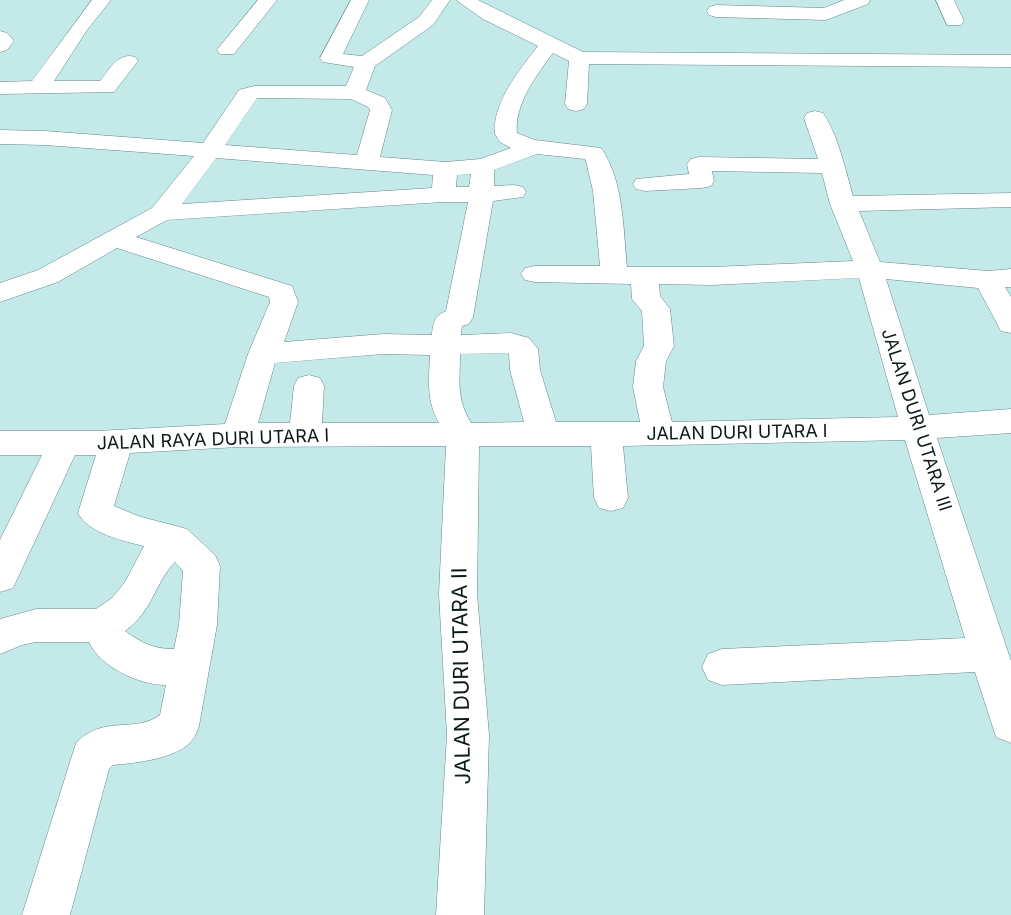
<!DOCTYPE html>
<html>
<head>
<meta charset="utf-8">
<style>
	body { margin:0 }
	canvas { display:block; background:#c3eae9 }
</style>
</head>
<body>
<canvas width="1011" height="915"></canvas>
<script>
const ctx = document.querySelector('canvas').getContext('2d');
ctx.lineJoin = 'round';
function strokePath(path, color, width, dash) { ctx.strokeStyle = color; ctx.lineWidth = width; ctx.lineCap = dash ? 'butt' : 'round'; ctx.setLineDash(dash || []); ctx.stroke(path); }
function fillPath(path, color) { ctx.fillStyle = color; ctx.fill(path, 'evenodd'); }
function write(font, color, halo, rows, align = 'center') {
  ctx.font = font + ' Inter,sans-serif'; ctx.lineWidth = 4.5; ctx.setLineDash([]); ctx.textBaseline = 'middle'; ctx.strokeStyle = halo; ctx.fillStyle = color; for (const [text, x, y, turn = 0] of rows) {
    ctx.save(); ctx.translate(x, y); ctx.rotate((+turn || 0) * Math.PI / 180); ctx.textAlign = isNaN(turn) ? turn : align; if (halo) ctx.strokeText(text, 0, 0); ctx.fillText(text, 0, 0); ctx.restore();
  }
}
const minor = new Path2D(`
	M92 0H111L87 30 54 81H100C110 69 118 52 135 57L138 61 114 92 0 94V82L32 81Z
	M258 0H277L234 54H220L217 50 220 46Z
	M351 0H369L343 54 362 56 419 17 432 0H450L433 25 375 66 366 90 385 98 392 110 380 157 446 162 480 159 511 148 500 142 495 134C492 103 520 69 538 46L483 19 456 0H478L583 52 1011 55V67L589 64 587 104 584 109 576 111 568 109 565 104 569 61 553 53C537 74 514 105 517 133L535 140 601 148C624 181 623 228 627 267H712L853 261 830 204 822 173 712 171 714 181 711 186 702 188 645 191 636 189 633 184 636 179 689 174 687 164 691 159 699 157 818 159 804 118 807 113 815 111 823 113C839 137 845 169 853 196L1011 193V207L859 211 880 262 988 271 1011 269V287H1005L1011 297V333L1001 331 978 288 886 279 929 415 1011 409V433L937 438 1011 661V743L996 737 975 672 722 685 708 680 702 667 708 654 722 649 965 638 905 440 623 446 628 498 623 508 611 511 599 508 594 498 591 446H479L477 594 489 735 484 915H436L447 735 439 594 446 446 238 447 130 453 114 506 138 516 187 529 215 555 220 566 217 625 199 726C197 730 196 736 193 739 179 759 135 763 113 765L109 769 70 915H22L76 743C104 714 134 734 160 715L166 685C139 685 100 667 89 642H36L22 645 0 654V619L36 609H96L112 598 125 582 144 546C123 541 88 533 78 513L96 455H75L13 588 0 592V540L42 455H0V431H97L225 424 248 354 270 302 269 297 117 248 58 282 0 302V283L38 270 152 208 194 156 45 145 0 144V130L45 131 203 143 239 90 254 86H346L354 67 323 62 320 58ZM257 98 351 99 368 107 370 110 357 155 225 145ZM537 154 585 159 586 161 593 191 600 266H535L525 268 521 274 525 280 535 282 631 284 632 299 642 311 644 346 636 361 633 387 640 422H556L540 370 538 349 529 338 511 333 461 335 462 326 469 324 473 317 493 201 523 197 526 192 523 187 514 185 494 186V170ZM216 158 433 175 432 188 182 204ZM471 174 469 187H456L457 175ZM443 202H468L446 311C434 316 433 323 432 335L383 334 284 342 298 302 292 286 136 237 167 220ZM859 278 898 417 672 422 663 387 666 361 674 346 670 309 660 296 659 284 712 285ZM509 353 510 370 524 422 471 423C456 397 460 383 460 354ZM383 354 430 355C429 381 426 399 439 423H322L324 386 320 378 309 375 298 378 294 386 290 423H258L275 363ZM175 562 183 571 179 625 174 649C153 649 142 643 125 631 154 610 153 585 175 562Z
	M844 0H870L868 4 826 20 716 17 709 15 707 11 709 7 716 5 824 8Z
	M936 0H954L964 21 961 25H947Z
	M0 31 7 33 14 41 7 50 0 52Z`);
const streetNames = [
	["JALAN DURI UTARA III",916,420,72],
	["JALAN DURI UTARA I",737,433,-1],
	["JALAN RAYA DURI UTARA I",213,440,-2]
];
const nearStreetnames = [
	["JALAN DURI UTARA II",462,676,-91]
];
strokePath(minor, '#648787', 1);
fillPath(minor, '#fff');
write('18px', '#0c1a1a', '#fff', streetNames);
write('21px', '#0c1a1a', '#fff', nearStreetnames);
</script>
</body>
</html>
